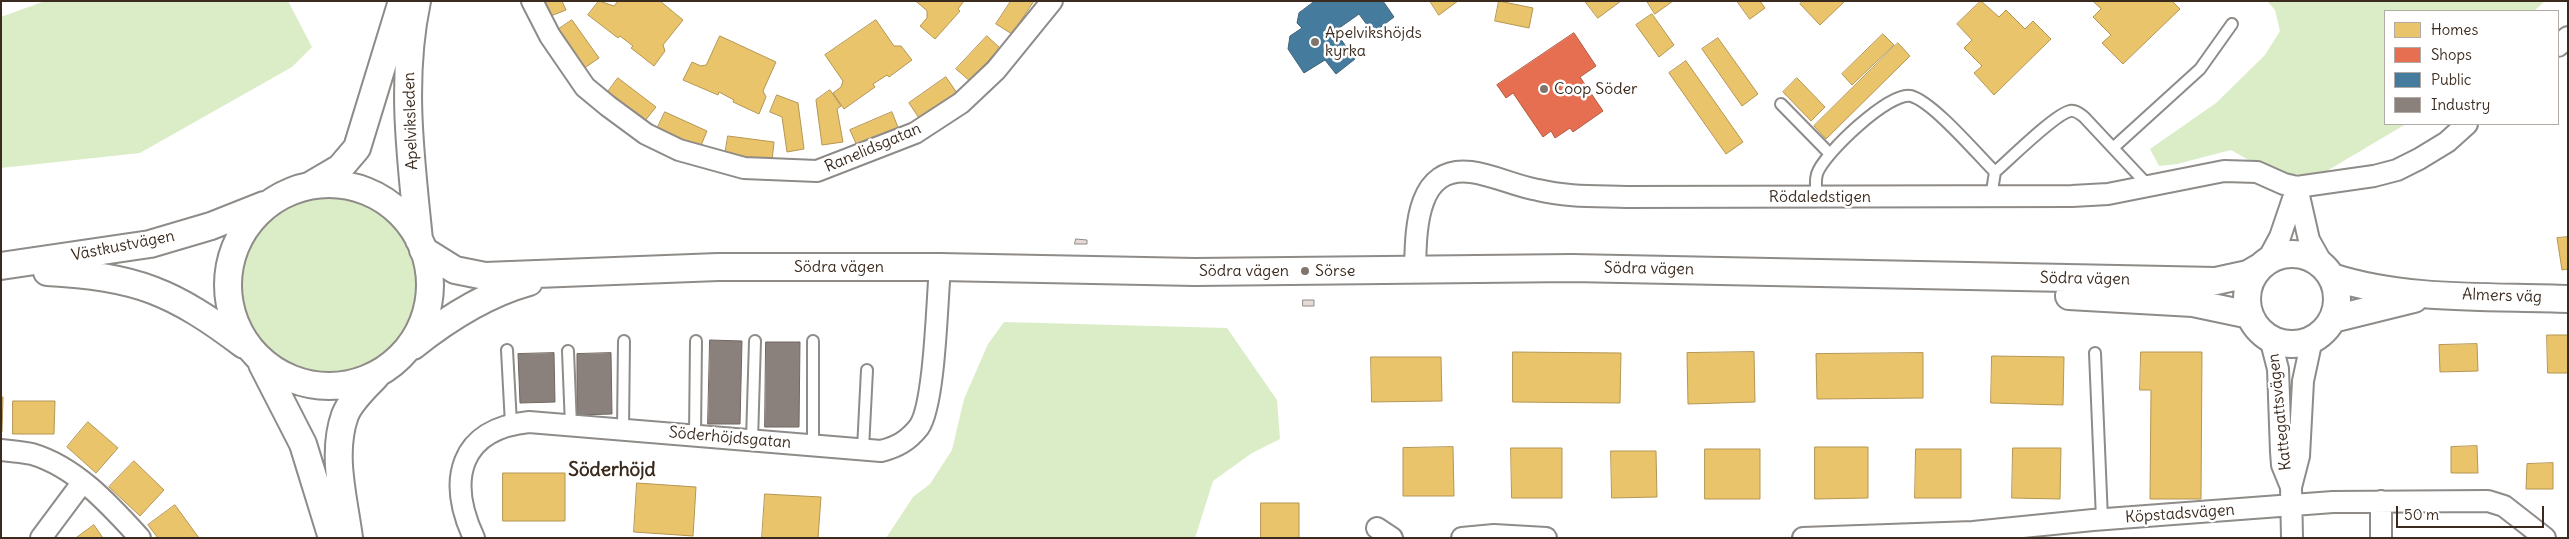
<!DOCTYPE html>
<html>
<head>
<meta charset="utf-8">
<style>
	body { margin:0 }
	#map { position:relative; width:2569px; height:539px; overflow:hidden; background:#fff; font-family:Delius,sans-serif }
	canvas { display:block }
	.frame { position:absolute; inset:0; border:2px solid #3b2a1e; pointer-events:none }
	.legend { position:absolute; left:2384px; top:10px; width:175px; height:115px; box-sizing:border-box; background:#fff; border:1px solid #b1aaa5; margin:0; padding:6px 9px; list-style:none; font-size:15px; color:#3b2a1e }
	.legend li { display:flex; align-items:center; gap:10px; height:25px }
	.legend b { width:25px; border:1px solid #b1aaa5 }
	.scale { position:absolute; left:2396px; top:506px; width:148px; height:22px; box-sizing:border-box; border:2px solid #3b2a1e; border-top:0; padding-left:6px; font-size:15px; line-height:18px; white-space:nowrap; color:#3b2a1e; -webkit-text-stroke:4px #fff; paint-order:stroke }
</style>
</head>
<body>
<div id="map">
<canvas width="2569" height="539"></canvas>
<div class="frame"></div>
<ul class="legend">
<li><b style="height:14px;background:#e9c46a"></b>Homes</li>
<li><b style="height:14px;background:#e76f51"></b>Shops</li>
<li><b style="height:14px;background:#457b9d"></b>Public</li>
<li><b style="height:14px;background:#8a817c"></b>Industry</li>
</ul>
<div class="scale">50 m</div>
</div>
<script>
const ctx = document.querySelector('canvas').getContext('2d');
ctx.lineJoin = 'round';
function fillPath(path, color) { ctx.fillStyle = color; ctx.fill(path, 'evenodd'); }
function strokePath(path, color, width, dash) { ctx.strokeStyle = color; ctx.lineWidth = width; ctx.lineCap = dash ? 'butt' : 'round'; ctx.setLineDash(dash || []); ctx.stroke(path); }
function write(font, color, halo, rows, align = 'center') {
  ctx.font = font + ' Delius,sans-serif'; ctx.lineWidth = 5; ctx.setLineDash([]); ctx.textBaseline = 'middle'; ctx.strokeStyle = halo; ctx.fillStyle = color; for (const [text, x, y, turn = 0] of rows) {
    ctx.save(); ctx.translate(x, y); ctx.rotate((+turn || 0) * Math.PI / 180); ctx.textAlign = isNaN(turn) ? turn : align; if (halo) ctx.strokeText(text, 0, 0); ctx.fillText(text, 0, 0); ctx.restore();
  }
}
const green = new Path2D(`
	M45 1H288L312 47 292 67 140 153 1 168V17Z
	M2267 1H2545L2534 11H2385V124H2406L2320 175 2273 174 2231 150 2177 164 2159 166 2150 149 2216 103 2265 55 2280 31 2275 10Z
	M239 286a90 90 0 1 1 180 0a90 90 0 1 1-180 0Z
	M1004 322 1227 328 1277 400 1280 439 1252 453 1213 481 1195 538H886L913 497 930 484 952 450 964 399 988 344Z`);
const homes = new Path2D(`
	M541 1H562L566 10 548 17Z
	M599 1 614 6 618 1H660L683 20 663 45 665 51 654 66 631 48 633 46 620 36 618 38 588 15Z
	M916 1H964L958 9 960 11 935 39 920 26 927 18V11Z
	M1011 1H1034L1012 34 996 24Z
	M1430 1H1458L1439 15Z
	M1499 1 1533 8 1529 28 1495 21Z
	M1585 1H1621L1598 18Z
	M1647 1H1673L1655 14Z
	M1737 1H1760L1765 8 1750 19Z
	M1803 1H1845L1820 25 1800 4Z
	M1981 1 1999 17 2006 10 2025 29 2033 21 2051 39 1994 95 1974 73 1982 66 1964 48 1972 40 1957 24Z
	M2093 1H2172L2180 9 2123 64 2102 43 2111 35 2093 17 2101 9Z
	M1652 14 1674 45 1659 57 1636 25Z
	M572 20 599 58 583 69 556 31Z
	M876 20 894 46H901L912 60 889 77 887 75 873 84 875 87 844 109 833 93 841 87 843 81 825 55Z
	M1883 34 1894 45 1852 85 1842 74Z
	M720 36 776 62 763 91 766 97 759 114 733 102 734 100 719 92 718 95 683 80 692 62 701 66 706 65Z
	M987 36 1000 48 970 81 956 69Z
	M1718 38 1758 94 1742 106 1702 49Z
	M1898 43 1910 56 1826 139 1814 126Z
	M1686 61 1743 142 1726 154 1669 73Z
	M946 77 957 93 919 118 909 103Z
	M618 78 656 107 644 122 607 93Z
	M1797 78 1825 107 1811 121 1783 92Z
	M830 90 841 106 837 109 843 142 822 145 816 100Z
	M777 95 798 103 804 149 787 152 782 117 770 112Z
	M665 112 707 131 700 148 657 129Z
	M892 112 899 130 858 148 850 130Z
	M728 136 774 142 772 161 725 155Z
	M2568 237V269L2562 270 2557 238Z
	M2547 335H2568V373H2548Z
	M2477 344 2478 371 2440 372 2439 345Z
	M1513 352 1621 353 1620 403 1513 402Z
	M1754 352 1755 402 1688 404 1687 353Z
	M2141 352H2202L2201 499H2150L2151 390H2140Z
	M1923 353V398L1817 399 1816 354Z
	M1992 356 2064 357 2063 405 1991 403Z
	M1371 357H1441L1442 401 1372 402Z
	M1 397H3L2 432H1Z
	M13 401H55L54 434H13Z
	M88 422 118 448 96 473 67 447Z
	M2477 446 2478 473H2451V447Z
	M1453 447 1454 496H1403V448Z
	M1815 447H1868V498L1815 499Z
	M1511 448H1562V498H1512Z
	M2013 448H2061L2060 499 2012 498Z
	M1705 449H1760V499H1705Z
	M1916 449H1961V498H1915Z
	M1611 451H1656L1657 497 1612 498Z
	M134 461 164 490 140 516 109 487Z
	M2553 463V489H2526L2527 464Z
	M503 473H565V521H503Z
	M637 483 696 487 693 536 634 532Z
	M765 494 821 497 818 538H762Z
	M1261 503H1299V538H1261Z
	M175 505 199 538H158L148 525Z
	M94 525 103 538H76Z`);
const shops = new Path2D(`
	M1574 33 1596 66 1580 77 1603 111 1573 132 1570 128 1555 138 1551 131 1543 137 1513 93 1506 98 1497 85Z`);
const public = new Path2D(`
	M1315 1H1383L1394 17 1373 33 1359 14 1335 31 1355 59 1336 74 1325 60 1304 73 1288 49 1290 36 1302 28 1297 23 1299 13Z`);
const industry = new Path2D(`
	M710 340 742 341 740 424H708Z
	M766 342H800L799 427H765Z
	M554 353 555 402 520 403 518 354Z
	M611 353 612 414 577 415V354Z`);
const building = new Path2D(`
	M1076 239 1087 240V244H1075Z
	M1303 300H1314V306H1303Z`);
const service = new Path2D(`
	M1781 104 1830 154
	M2113 148 2200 69 2232 24
	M1817 197C1816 190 1815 181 1817 174 1823 154 1890 91 1911 96 1933 102 1977 154 1995 172 2009 160 2055 114 2070 111 2076 110 2080 114 2084 117L2143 180 2146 188
	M1991 197 1995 172
	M507 350 511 424
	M568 351 571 426
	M2095 353 2102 519
	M623 429 624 341
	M695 435 696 341
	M752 440 755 341
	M813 445V341
	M863 449 867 370`);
const minor = new Path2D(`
	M532 1 550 36 585 87 608 106 646 134 679 150 744 168 817 171 915 133 961 103 996 70 1052 1
	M2558 46 2568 37
	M2297 187 2309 240 2323 265
	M2267 261 2280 237 2297 187
	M1415 270C1416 232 1415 165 1471 172 1494 175 1515 186 1538 190 1566 197 1597 196 1626 197L2072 196 2108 194 2224 171 2257 172 2284 184 2297 187 2374 176 2397 170 2419 159 2447 142 2467 124
	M2270 338 2278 369 2281 452 2282 465 2291 487 2292 538
	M1 450C11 451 22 452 32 454 76 467 110 505 140 538
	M2291 487 2299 456 2303 381 2312 339
	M1377 528 1392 538
	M41 538 82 483
	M474 538C447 480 459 429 529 422L881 451C897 447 908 441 919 427 935 404 937 300 940 267
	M1462 538 1494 535 1546 538
	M1803 538 1973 532 2093 520 2333 502 2488 501 2504 506 2545 538
	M2381 538V501`);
const tertiary = new Path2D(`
	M417 1C400 81 411 160 419 240
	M228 285a101 101 0 1 1 202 0a101 101 0 1 1-202 0Z
	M311 185 340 168 357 148 402 1
	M423 250 455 270 485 276 718 267H940L1195 272 1572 268 2216 281 2248 274 2260 267
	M2247 299a45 45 0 1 1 90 0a45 45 0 1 1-90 0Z
	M1 266 150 244 211 226 264 205
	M47 272C136 276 174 292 244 345
	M2332 277C2406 301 2490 296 2568 299
	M2069 296 2193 303 2250 315
	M2333 319 2414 299
	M413 346C448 318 486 294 529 282
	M262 364 303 444 332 538
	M349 538C344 499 331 454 345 415 351 400 365 388 376 376`);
const markers = [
	[1315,42,5,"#80756d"],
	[1544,89,5,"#80756d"],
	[1305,271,5,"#80756d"]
];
const poiNames = [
	["Apelvikshöjds",1325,33],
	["kyrka",1325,51],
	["Coop Söder",1554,89],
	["Sörse",1315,271]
];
const streetNames = [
	["Apelviksleden",411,121,-92],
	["Ranelidsgatan",873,148,-23],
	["Rödaledstigen",1820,197],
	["Västkustvägen",123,246,-11],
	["Södra vägen",839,267],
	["Södra vägen",1649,269,1],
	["Södra vägen",1244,271],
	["Södra vägen",2085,279,1],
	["Almers väg",2502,296,2],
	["Kattegattsvägen",2280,412,-96],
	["Söderhöjdsgatan",730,438,5],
	["Köpstadsvägen",2180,514,-4]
];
const quarterNames = [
	["Söderhöjd",612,471]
];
fillPath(green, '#dbedc7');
fillPath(homes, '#e9c46a');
strokePath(homes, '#b59653', 1);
fillPath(shops, '#e76f51');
strokePath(shops, '#b35a42', 1);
fillPath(public, '#457b9d');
strokePath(public, '#426377', 1);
fillPath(industry, '#8a817c');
strokePath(industry, '#726760', 1);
fillPath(building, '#e5dad6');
strokePath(building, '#8e8b88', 1);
strokePath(service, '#8e8b88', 14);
strokePath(minor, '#8e8b88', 24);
strokePath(tertiary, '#8e8b88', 30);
strokePath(service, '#fff', 10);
strokePath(minor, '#fff', 20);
strokePath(tertiary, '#fff', 26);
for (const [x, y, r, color] of markers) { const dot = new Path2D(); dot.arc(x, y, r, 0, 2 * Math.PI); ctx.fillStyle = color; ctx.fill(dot); strokePath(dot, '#fff', 2); }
write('16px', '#3b2a1e', '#fff', poiNames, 'left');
write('16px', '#3b2a1e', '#fff', streetNames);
write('bold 19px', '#3b2a1e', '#fff', quarterNames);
</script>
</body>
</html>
